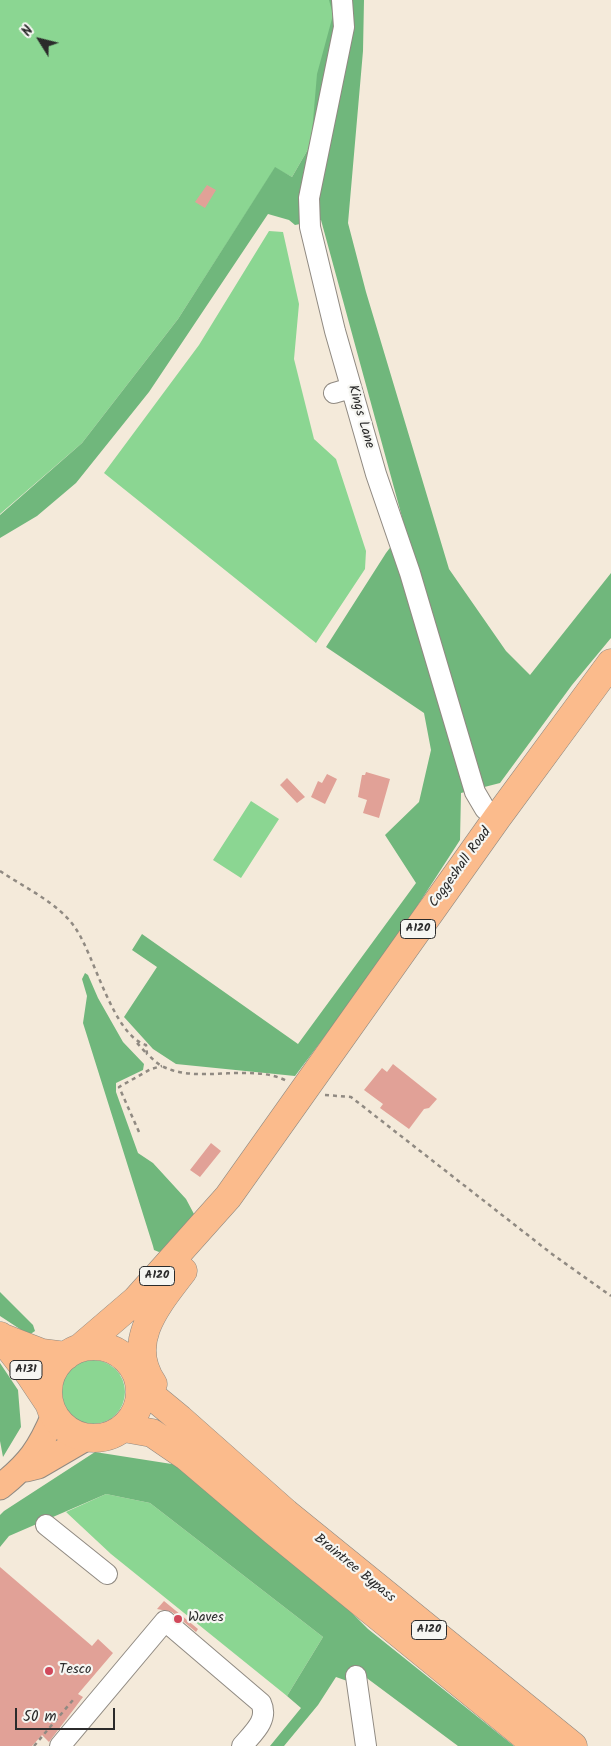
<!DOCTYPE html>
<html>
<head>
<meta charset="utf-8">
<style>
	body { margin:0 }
	#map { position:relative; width:611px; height:1746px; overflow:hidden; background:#f4eada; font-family:Kalam,sans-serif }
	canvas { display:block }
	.north { position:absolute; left:15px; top:15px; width:50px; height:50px; -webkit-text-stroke:4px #f6f6f2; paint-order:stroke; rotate:306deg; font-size:14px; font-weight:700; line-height:20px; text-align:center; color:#2b2b2b }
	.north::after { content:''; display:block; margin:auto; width:18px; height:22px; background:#2b2b2b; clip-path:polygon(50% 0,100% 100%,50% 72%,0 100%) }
	.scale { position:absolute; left:15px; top:1708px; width:100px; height:22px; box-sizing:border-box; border:2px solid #2b2b2b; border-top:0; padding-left:6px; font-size:15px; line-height:18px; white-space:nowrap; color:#2b2b2b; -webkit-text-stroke:4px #f6f6f2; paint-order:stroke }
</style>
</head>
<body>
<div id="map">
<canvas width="611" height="1746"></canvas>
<div class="north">N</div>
<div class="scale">50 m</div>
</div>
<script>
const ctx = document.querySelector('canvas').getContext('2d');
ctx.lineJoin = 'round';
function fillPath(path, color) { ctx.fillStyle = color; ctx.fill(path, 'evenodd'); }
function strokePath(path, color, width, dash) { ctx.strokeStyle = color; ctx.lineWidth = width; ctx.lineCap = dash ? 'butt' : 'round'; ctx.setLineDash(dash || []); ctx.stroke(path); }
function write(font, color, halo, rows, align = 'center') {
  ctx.font = font + ' Kalam,sans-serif'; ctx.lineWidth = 4.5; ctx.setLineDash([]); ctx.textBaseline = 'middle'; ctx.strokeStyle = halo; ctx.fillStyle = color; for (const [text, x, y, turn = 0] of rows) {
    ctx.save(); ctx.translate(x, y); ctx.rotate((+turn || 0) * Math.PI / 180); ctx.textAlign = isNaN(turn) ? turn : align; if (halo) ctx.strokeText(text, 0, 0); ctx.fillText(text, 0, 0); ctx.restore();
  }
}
const green = new Path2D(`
	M0 0H333L334 15 311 144 292 177 275 168 178 319 82 443 0 514Z
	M269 231 283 232 299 304 294 359 314 439 336 459 366 551 365 569 316 643 104 473 199 345Z
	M251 801 279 819 241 878 213 860Z
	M61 1392a32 32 0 1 1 64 0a32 32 0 1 1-64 0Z
	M106 1494 150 1503 323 1637 287 1696 111 1554 66 1512Z`);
const forest = new Path2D(`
	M329 0H364L363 51 348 223 366 292 449 569 506 651 530 675 611 573V638L572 685 500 783 461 793 460 840 383 959 295 1076 176 1064 153 1049 124 1017 157 967 132 950 142 934 298 1044 416 883 385 835 419 802 431 750 424 713 326 647 386 553 405 528 321 220 295 225 289 220 268 214 149 392 76 483 37 516 0 538V515L82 443 178 319 275 167 292 177 311 144 317 74 333 15Z
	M85 973 88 975 98 998 123 1042 144 1064 143 1070 116 1083V1092L138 1153 153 1163 186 1199 194 1214 166 1249 159 1252 154 1250 153 1246 83 1023 87 996 82 979Z
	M0 1292 33 1325 35 1331 29 1335 0 1316Z
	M0 1363 18 1390 21 1427 3 1457 0 1441Z
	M95 1452 178 1465 343 1604 368 1629 514 1746H458L360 1673 353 1683 336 1677 318 1705 284 1746H270L301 1708 287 1696 323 1637 150 1503 106 1494 9 1536 0 1547V1515L4 1511Z`);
const building = new Path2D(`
	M207 185 216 190 205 208 195 202Z
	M366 772 390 779 379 818 363 813 367 800 358 797 362 775H365Z
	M327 774 337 779 325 804 311 797 318 781 322 783Z
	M287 778 305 797 297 803 280 785Z
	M393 1064 437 1099 429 1108 424 1109 409 1129 380 1108 383 1104 364 1090 382 1068 387 1072Z
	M211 1143 221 1151 200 1177 190 1170Z
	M0 1567 92 1646 98 1639 113 1653 78 1694 83 1697 49 1742 42 1735 32 1746H0Z
	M164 1601 198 1629 196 1632 172 1612 157 1609Z`);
const path = new Path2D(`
	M0 871C25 888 59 903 76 929 95 957 113 1035 146 1045L147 1054C152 1058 156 1063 162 1066 197 1085 250 1062 287 1081
	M137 1043 147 1054
	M325 1095 351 1097 552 1254 611 1296
	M139 1132 119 1087 151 1069 162 1066
	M34 1746 73 1700 76 1702`);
const minor = new Path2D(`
	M342 0 344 27 309 198 310 227 335 331 376 474 410 573 475 792 485 809 497 818
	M334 393 351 388
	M46 1525 107 1574
	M356 1676 366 1746
	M60 1746 165 1621 261 1703C269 1720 253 1733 242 1746`);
const major = new Path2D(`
	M26 1469 38 1466 86 1438
	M0 1487C29 1464 40 1449 54 1415`);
const highway = new Path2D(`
	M0 1336 30 1375 50 1405
	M1 1337 42 1353 66 1356
	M48 1392a46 46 0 1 1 92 0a46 46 0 1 1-92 0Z
	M80 1348 136 1300 228 1197 497 818 611 663
	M153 1384C124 1342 158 1304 183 1271
	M140 1386 180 1419 286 1513 573 1746
	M124 1428 152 1433 187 1457 274 1531 537 1746`);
const markers = [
	[178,1619,5,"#d1495b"],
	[49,1671,5,"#d1495b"]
];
const shields = [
	[418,929,35],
	[157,1276,35],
	[26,1370,32],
	[429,1630,35]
];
const shieldNames = [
	["A120",418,929],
	["A120",157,1276],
	["A131",26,1370],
	["A120",429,1630]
];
const streetNames = [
	["Kings Lane",360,417,74],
	["Coggeshall Road",461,868,-54],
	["Braintree Bypass",354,1569,39]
];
const poiNames = [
	["Waves",188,1619],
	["Tesco",59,1671]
];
fillPath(green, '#8bd692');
fillPath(forest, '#70b77c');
fillPath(building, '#e1a197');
strokePath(minor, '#908a82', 22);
strokePath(major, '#908a82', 27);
strokePath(highway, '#908a82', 29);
strokePath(path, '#908a82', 2.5, [4, 4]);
strokePath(minor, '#fff', 20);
strokePath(major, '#fbbb8c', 25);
strokePath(highway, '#fbbb8c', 28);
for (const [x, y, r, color] of markers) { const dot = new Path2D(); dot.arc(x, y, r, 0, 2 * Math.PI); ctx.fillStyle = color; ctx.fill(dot); strokePath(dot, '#f6f6f2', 2); }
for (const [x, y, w] of shields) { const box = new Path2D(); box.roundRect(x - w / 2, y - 9.5, w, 19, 4); ctx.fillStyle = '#f6f6f2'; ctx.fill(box); strokePath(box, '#2b2b2b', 1); }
write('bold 12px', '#2b2b2b', null, shieldNames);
write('14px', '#2b2b2b', '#f6f6f2', streetNames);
write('14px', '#2b2b2b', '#f6f6f2', poiNames, 'left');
</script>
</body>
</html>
